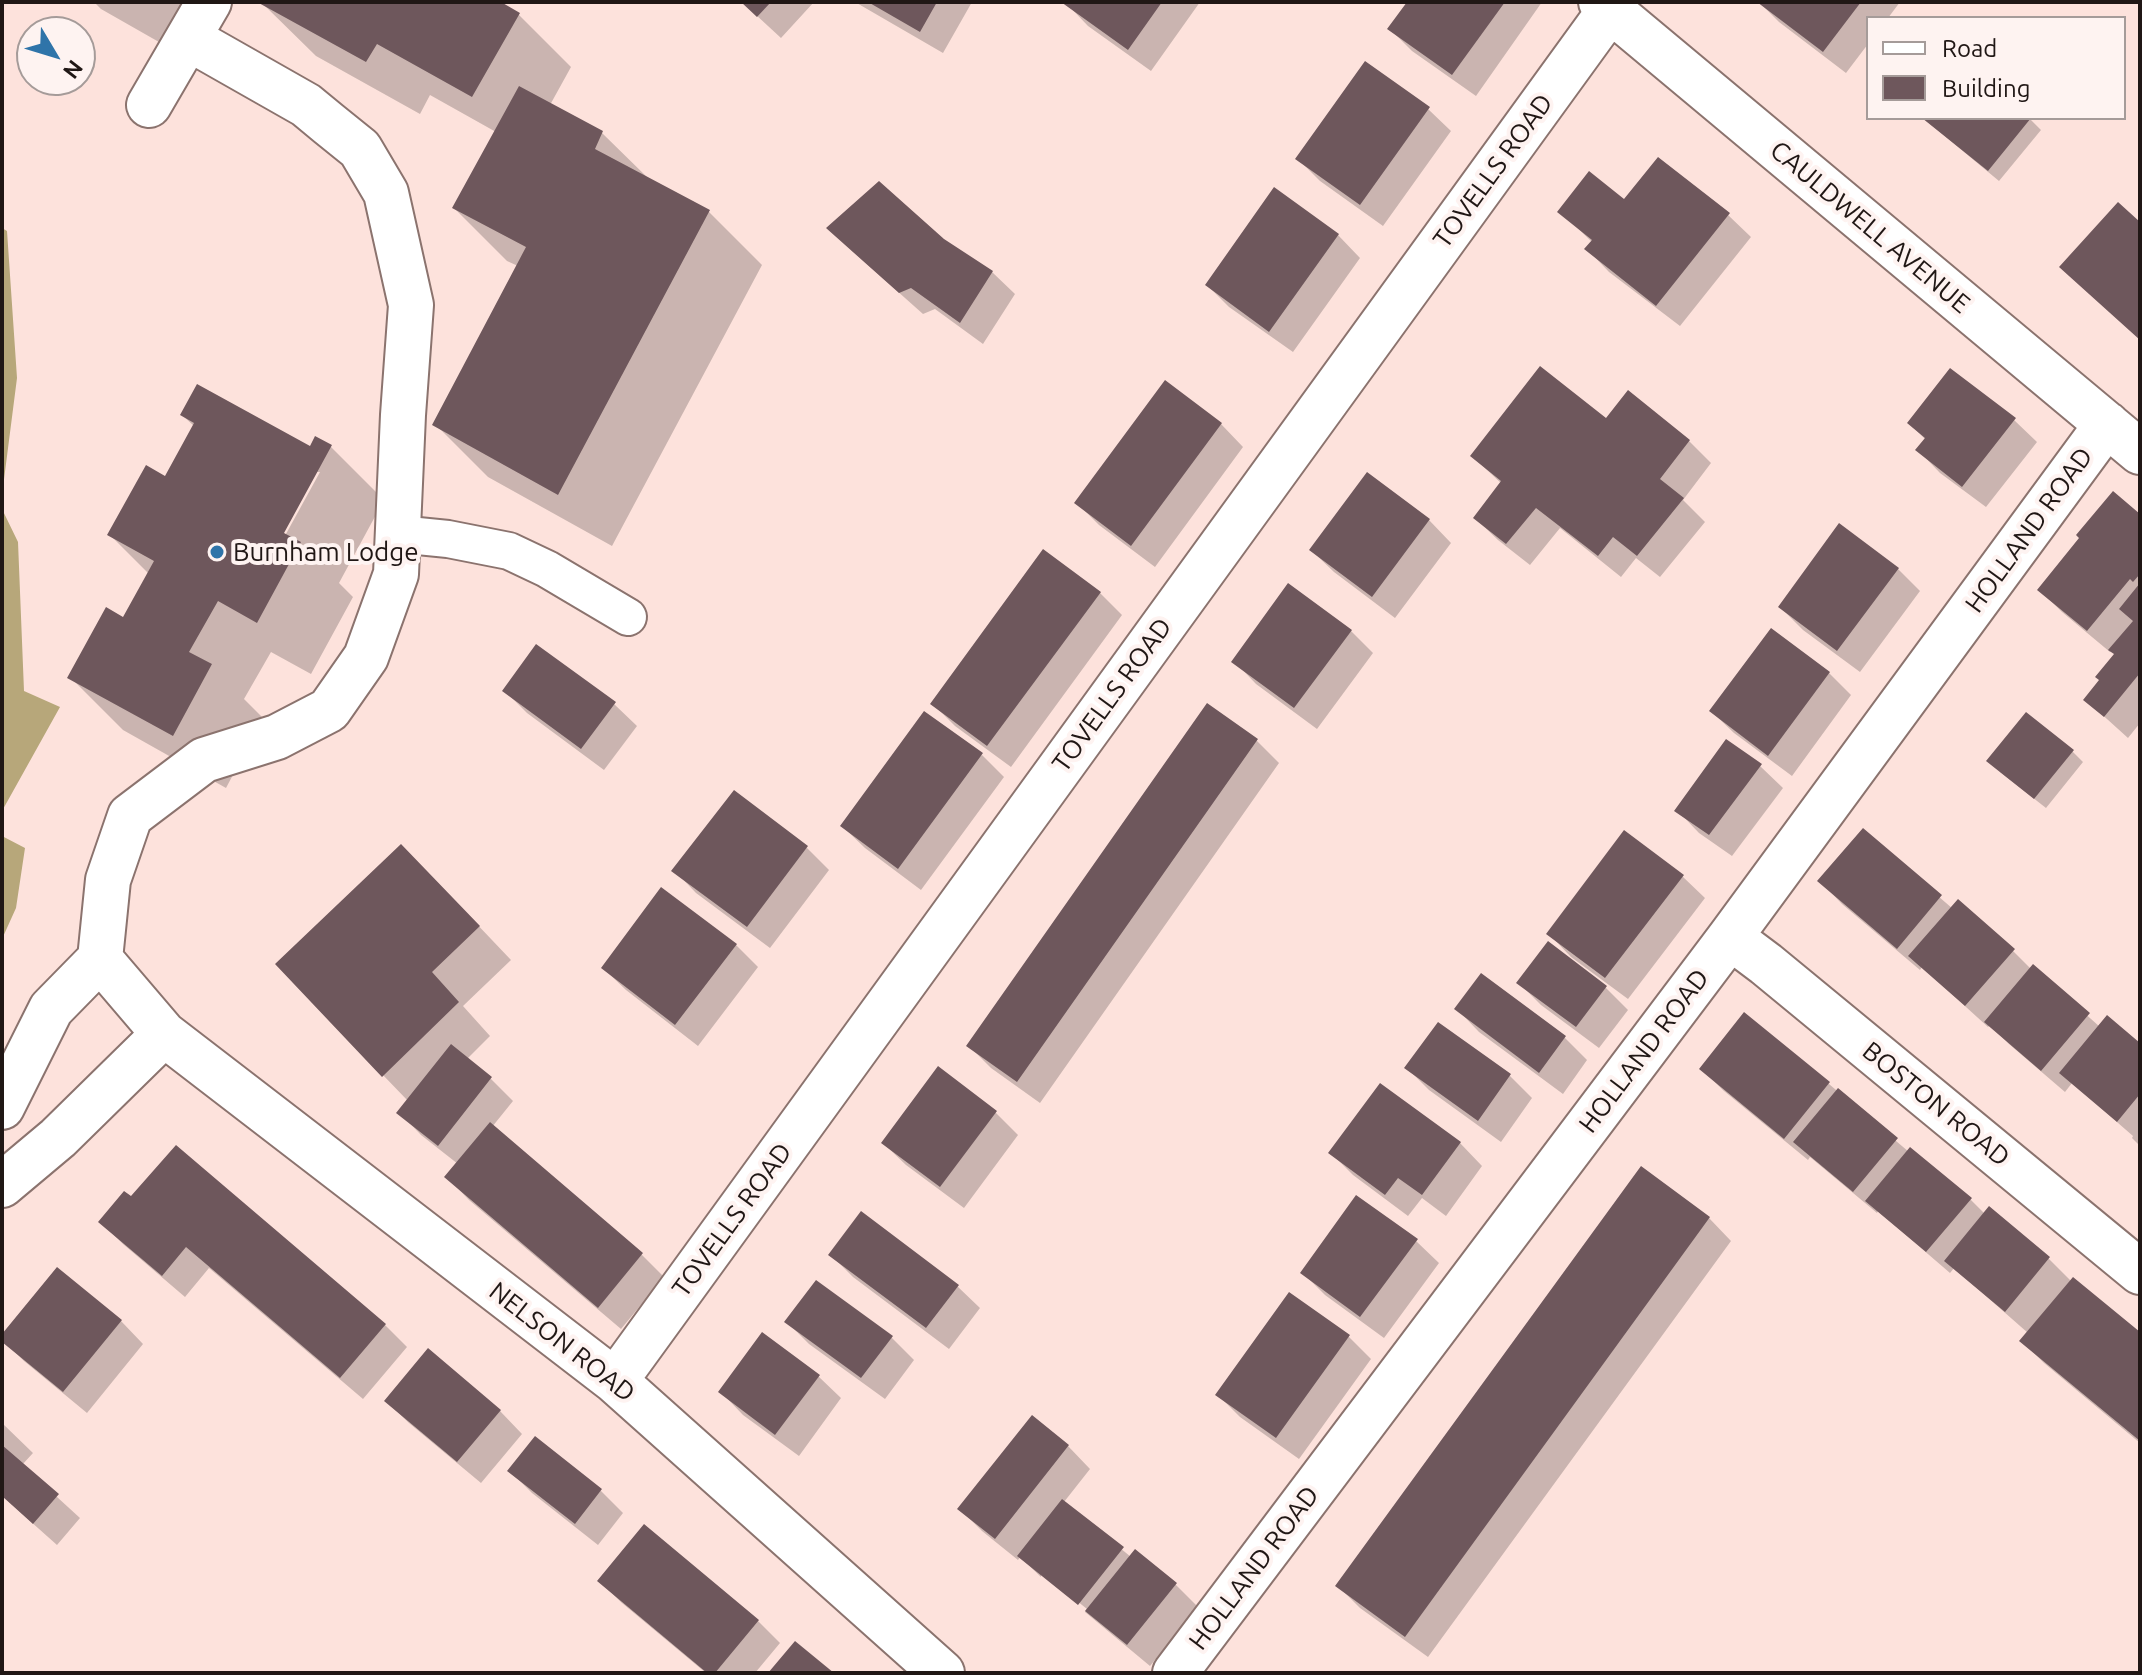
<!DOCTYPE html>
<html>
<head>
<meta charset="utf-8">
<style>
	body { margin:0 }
	#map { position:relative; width:2142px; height:1675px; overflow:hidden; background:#fde2dc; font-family:Ubuntu,sans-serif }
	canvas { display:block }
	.frame { position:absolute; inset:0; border:4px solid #201715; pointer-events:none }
	.legend { position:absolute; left:1866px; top:16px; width:260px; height:104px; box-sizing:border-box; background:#fef3f1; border:2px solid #a59b99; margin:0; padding:10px 14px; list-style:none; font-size:24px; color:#201715 }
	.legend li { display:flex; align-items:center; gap:16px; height:40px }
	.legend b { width:40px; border:2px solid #a59b99 }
	.north { position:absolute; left:16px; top:16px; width:80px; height:80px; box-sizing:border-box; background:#fef3f1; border:2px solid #a59b99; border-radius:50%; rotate:128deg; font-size:22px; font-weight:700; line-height:32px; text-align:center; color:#201715 }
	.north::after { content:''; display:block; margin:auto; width:28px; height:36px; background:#2f74a9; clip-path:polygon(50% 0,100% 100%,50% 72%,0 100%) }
</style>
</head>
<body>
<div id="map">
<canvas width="2142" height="1675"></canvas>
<div class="frame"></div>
<ul class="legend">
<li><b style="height:10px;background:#fff"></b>Road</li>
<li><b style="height:22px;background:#6e575c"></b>Building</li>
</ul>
<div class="north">N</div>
</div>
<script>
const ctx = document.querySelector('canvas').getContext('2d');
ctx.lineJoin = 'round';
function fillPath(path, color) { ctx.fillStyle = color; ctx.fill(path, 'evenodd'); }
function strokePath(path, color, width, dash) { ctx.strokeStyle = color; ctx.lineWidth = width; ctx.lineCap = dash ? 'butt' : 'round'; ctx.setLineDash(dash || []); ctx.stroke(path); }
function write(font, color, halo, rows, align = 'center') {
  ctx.font = font + ' Ubuntu,sans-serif'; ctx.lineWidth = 8; ctx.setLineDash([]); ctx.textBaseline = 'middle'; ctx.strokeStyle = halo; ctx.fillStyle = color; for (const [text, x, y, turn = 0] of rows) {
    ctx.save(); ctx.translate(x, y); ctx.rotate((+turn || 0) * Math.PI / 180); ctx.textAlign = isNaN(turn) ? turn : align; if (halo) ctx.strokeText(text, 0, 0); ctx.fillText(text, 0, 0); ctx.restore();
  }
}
const forest = new Path2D(`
	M2 228 7 231 17 378 2 495Z
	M2 509 18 542 24 691 60 707 2 811Z
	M2 836 25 848 16 908 2 939Z`);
const shadow = new Path2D(`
	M94 2H217L187 58 101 9Z
	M264 2H497L518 14 571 67 550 105 602 133 650 180 709 212 762 265 612 546 488 477 435 424 518 266 507 261 454 208 496 132 430 95 420 114 316 56 263 4Z
	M742 2H814L781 38Z
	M855 2H972L943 53Z
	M1067 2H1200L1151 71 1088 26 1066 3Z
	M1409 2H1542L1476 96 1412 51 1390 29Z
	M1759 2H1900L1888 18H1868V44L1846 73 1779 22Z
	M1428 109 1451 131 1383 226 1320 181 1298 159Z
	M1923 118H2029L2041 130 1999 181Z
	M1624 202 1728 215 1751 237 1680 326 1609 272 1587 249 1592 242 1560 211Z
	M1338 235 1360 258 1293 352 1229 307 1207 285Z
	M943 241 992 272 1015 294 983 344 935 309 923 314 851 250Z
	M182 415 311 449 316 439 331 447 384 500 339 583 353 597 311 674 271 652 244 699 263 718 226 788 123 730 70 677 124 619 149 574 110 535 165 478 194 426ZM315 472H320L281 543 278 541Z
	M2014 420 2037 442 1986 507 1940 473 1918 450 1926 440 1909 423Z
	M1606 421 1689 441 1711 463 1683 500 1705 522 1660 577 1636 558 1621 577 1560 528 1530 565 1498 540 1475 518 1502 484 1472 456Z
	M1221 424 1243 447 1155 567 1099 525 1077 503Z
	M1368 475 1429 520 1451 543 1395 618 1334 572 1311 550Z
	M2140 516V723L2128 738 2086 700 2116 655 2112 650 2110 652 2062 612 2040 590Z
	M1898 569 1920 591 1860 672 1803 630 1780 607Z
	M1100 593 1122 615 1011 767 955 726 933 704Z
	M1351 631 1373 653 1317 729 1256 684 1234 661Z
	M1829 673 1851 695 1792 776 1734 733 1711 711Z
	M505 691 614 704 637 726 604 770 527 713Z
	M1207 706 1257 741 1279 763 1040 1103 991 1068 969 1046Z
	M2072 751 2083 762 2046 808 2000 772Z
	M982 755 1004 777 921 890 865 848 842 826Z
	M1760 766 1783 788 1732 856 1699 833 1677 810Z
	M1863 831 1953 909 2013 951 2031 969 2033 967 2100 1027 2140 1045V1146L2132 1138 2133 1136 2072 1083 2065 1092 2009 1044 1990 1025 1988 1027 1922 967 1920 970 1842 904 1820 881Z
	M807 848 829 870 770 948 696 893 674 870Z
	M1682 876 1705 898 1628 999 1571 957 1549 934Z
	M434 879 511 960 463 1006 490 1036 467 1059 491 1079 513 1101 492 1127 642 1255 664 1277 621 1329 469 1200 447 1177 458 1164 421 1135 399 1112 408 1101 277 965Z
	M1548 944 1606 988 1628 1010 1599 1048 1541 1005 1519 983Z
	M736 945 758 967 698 1046 626 990 603 968Z
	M1482 976 1565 1038 1587 1060 1563 1094 1479 1032 1457 1009Z
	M1438 1024 1510 1076 1532 1098 1501 1142 1429 1090 1407 1068Z
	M938 1069 996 1113 1018 1135 964 1208 906 1165 883 1143Z
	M1701 1069 1829 1084 1909 1152 1970 1199 1985 1214 1989 1209 2049 1259 2072 1282 2140 1335V1443L2044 1363 2022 1341 2028 1333 1954 1268 1950 1273 1878 1211 1877 1213 1810 1157 1808 1160 1724 1091Z
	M1460 1143 1482 1166 1446 1216 1422 1198 1408 1216 1353 1175 1331 1153Z
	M124 1193 385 1325 407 1347 363 1399 209 1268 185 1297 123 1244 101 1222Z
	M1709 1218 1731 1241 1428 1657 1360 1608 1338 1586Z
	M1416 1241 1439 1263 1384 1338 1325 1295 1302 1272Z
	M831 1255 957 1286 980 1308 949 1349 853 1277Z
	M58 1270 121 1321 143 1344 87 1413 24 1361 2 1339Z
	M787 1322 892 1338 914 1360 885 1399 809 1344Z
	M1348 1336 1371 1359 1299 1459 1240 1417 1218 1395Z
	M818 1376 841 1398 799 1456 743 1415 721 1392Z
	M386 1401 500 1411 522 1434 481 1483 409 1423Z
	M1032 1418 1068 1446 1090 1469 1064 1502 1131 1557 1136 1552 1176 1585 1198 1607 1150 1666 1085 1612 1087 1609 1041 1572V1577L1020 1557 1018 1560 982 1531 960 1509Z
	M2 1423 33 1453 22 1465 80 1518 57 1545 2 1496Z
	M535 1439 601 1491 623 1513 598 1545 532 1493 510 1471Z
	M599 1581 758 1621 780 1643 755 1673H706L622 1603Z`);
const building = new Path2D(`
	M257 2H501L520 13 472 97 377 44 366 62Z
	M741 2H771L757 17Z
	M868 2H937L920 32Z
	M1061 2H1162L1128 50Z
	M1407 2H1505L1452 75 1387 29Z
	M1757 2H1861L1823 52Z
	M1365 61 1430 107 1360 205 1295 159Z
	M519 86 603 131 595 149 710 210 558 495 432 425 526 247 452 208Z
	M1922 118H2031L1988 171Z
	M1658 157 1730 213 1656 306 1584 249 1592 240 1557 212 1589 171 1624 199Z
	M879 181 944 239 993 271 960 323 911 288 899 293 826 228Z
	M1274 187 1339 234 1269 332 1205 285Z
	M2118 202 2140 222V340L2059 267Z
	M1540 366 1606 418 1628 390 1690 440 1660 479 1684 498 1637 556 1613 537 1598 556 1536 508 1506 544 1473 518 1501 481 1470 456Z
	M1950 368 2016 418 1962 487 1915 450 1925 438 1907 423Z
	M1165 380 1222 423 1131 546 1074 503Z
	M197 384 310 446 315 436 332 445 284 533 301 542 257 623 218 601 189 652 212 664 173 736 67 678 106 607 123 617 154 561 107 535 146 465 165 476 194 423 180 415Z
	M1367 472 1430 519 1372 597 1309 550Z
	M2113 491 2140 514V574L2133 582 2130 579 2087 631 2037 590 2079 538 2076 535Z
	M1839 523 1899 568 1837 651 1778 607Z
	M1043 549 1101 592 987 746 930 704Z
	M1288 583 1352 630 1294 708 1231 662Z
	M2140 583V673L2104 717 2083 700 2099 680 2095 677 2114 654 2108 650 2133 621 2119 609Z
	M1771 628 1830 672 1768 756 1709 711Z
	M536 644 616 702 581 749 502 691Z
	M1207 703 1258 739 1017 1082 966 1046Z
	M924 711 983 753 898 869 840 826Z
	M2026 712 2074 750 2034 799 1986 761Z
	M1726 739 1762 764 1709 835 1674 811Z
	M734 790 808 846 747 927 671 871Z
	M1863 828 1942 895 1897 949 1817 881Z
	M1624 830 1684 875 1605 978 1546 934Z
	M401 844 480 926 432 972 459 1002 382 1077 275 964Z
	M661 887 737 944 675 1025 601 968Z
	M1958 899 2015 949 1965 1006 1908 956Z
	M1548 941 1607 986 1576 1027 1516 983Z
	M2033 964 2090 1013 2041 1071 1984 1022Z
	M1481 973 1566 1036 1539 1073 1454 1009Z
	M1744 1012 1830 1082 1784 1139 1699 1069Z
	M2107 1015 2140 1043V1094L2117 1122 2059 1073Z
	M1438 1022 1511 1074 1478 1121 1404 1068Z
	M451 1044 492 1077 438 1146 396 1113Z
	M938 1066 997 1111 940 1187 881 1143Z
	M1380 1083 1461 1142 1422 1195 1398 1178 1385 1195 1328 1153Z
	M1838 1088 1898 1138 1853 1192 1793 1142Z
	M490 1122 643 1253 598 1308 444 1177Z
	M176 1145 386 1324 340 1378 186 1247 162 1276 98 1222 124 1191 131 1196Z
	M1910 1147 1972 1198 1926 1252 1865 1201Z
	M1641 1166 1710 1217 1405 1637 1335 1586Z
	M1356 1195 1418 1239 1360 1317 1300 1273Z
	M1989 1206 2050 1257 2005 1312 1944 1261Z
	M861 1211 959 1285 926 1328 828 1255Z
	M57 1267 122 1320 63 1392 2 1342V1334Z
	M2073 1277 2140 1332V1441L2019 1341Z
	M816 1280 893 1336 861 1378 784 1322Z
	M1289 1292 1350 1335 1276 1438 1215 1395Z
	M762 1332 820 1375 775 1435 718 1392Z
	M428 1348 501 1410 457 1462 384 1401Z
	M1032 1415 1069 1445 995 1539 957 1509Z
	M535 1436 602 1489 575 1524 507 1471Z
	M2 1445 59 1494 33 1524 2 1496Z
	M1062 1499 1124 1547 1078 1605 1017 1556Z
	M644 1524 759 1620 715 1673H707L597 1581Z
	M1135 1549 1177 1583 1127 1645 1085 1611Z
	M795 1641 834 1673H768Z`);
const lane = new Path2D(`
	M398 534 448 539 509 551 547 569 628 617`);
const street = new Path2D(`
	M1601 2 2140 452
	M149 105 209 2
	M1730 937 1766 964 2140 1272
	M100 959 108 880 130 816 204 760 277 737 329 710 366 657 396 574 403 415 411 305 386 193 360 149 329 124 306 105 188 38
	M100 959 164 1034 615 1381 942 1673
	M2 1107 51 1009 100 959
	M2 1185 58 1138 164 1034
	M615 1381 1610 10
	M1175 1673 1730 937 2107 424`);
const markers = [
	[217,552,8,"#2f74a9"]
];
const streetNames = [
	["TOVELLS ROAD",1493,171,-54],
	["CAULDWELL AVENUE",1870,227,40],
	["HOLLAND ROAD",2029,530,-54],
	["TOVELLS ROAD",1112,695,-54],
	["HOLLAND ROAD",1644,1051,-53],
	["BOSTON ROAD",1936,1104,39],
	["TOVELLS ROAD",732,1220,-54],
	["NELSON ROAD",562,1342,38],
	["HOLLAND ROAD",1254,1568,-53]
];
const poiNames = [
	["Burnham Lodge",233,552]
];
fillPath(forest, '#b7a77a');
fillPath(shadow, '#0003');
fillPath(building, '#6e575c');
strokePath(lane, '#8b736e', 40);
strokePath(street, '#8b736e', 48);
strokePath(lane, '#fff', 36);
strokePath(street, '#fff', 44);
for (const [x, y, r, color] of markers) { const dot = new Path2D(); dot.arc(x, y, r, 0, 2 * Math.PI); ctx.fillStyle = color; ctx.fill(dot); strokePath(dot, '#fef3f1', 3); }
write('26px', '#201715', '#fef3f1', streetNames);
write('26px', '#201715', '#fef3f1', poiNames, 'left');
</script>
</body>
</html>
